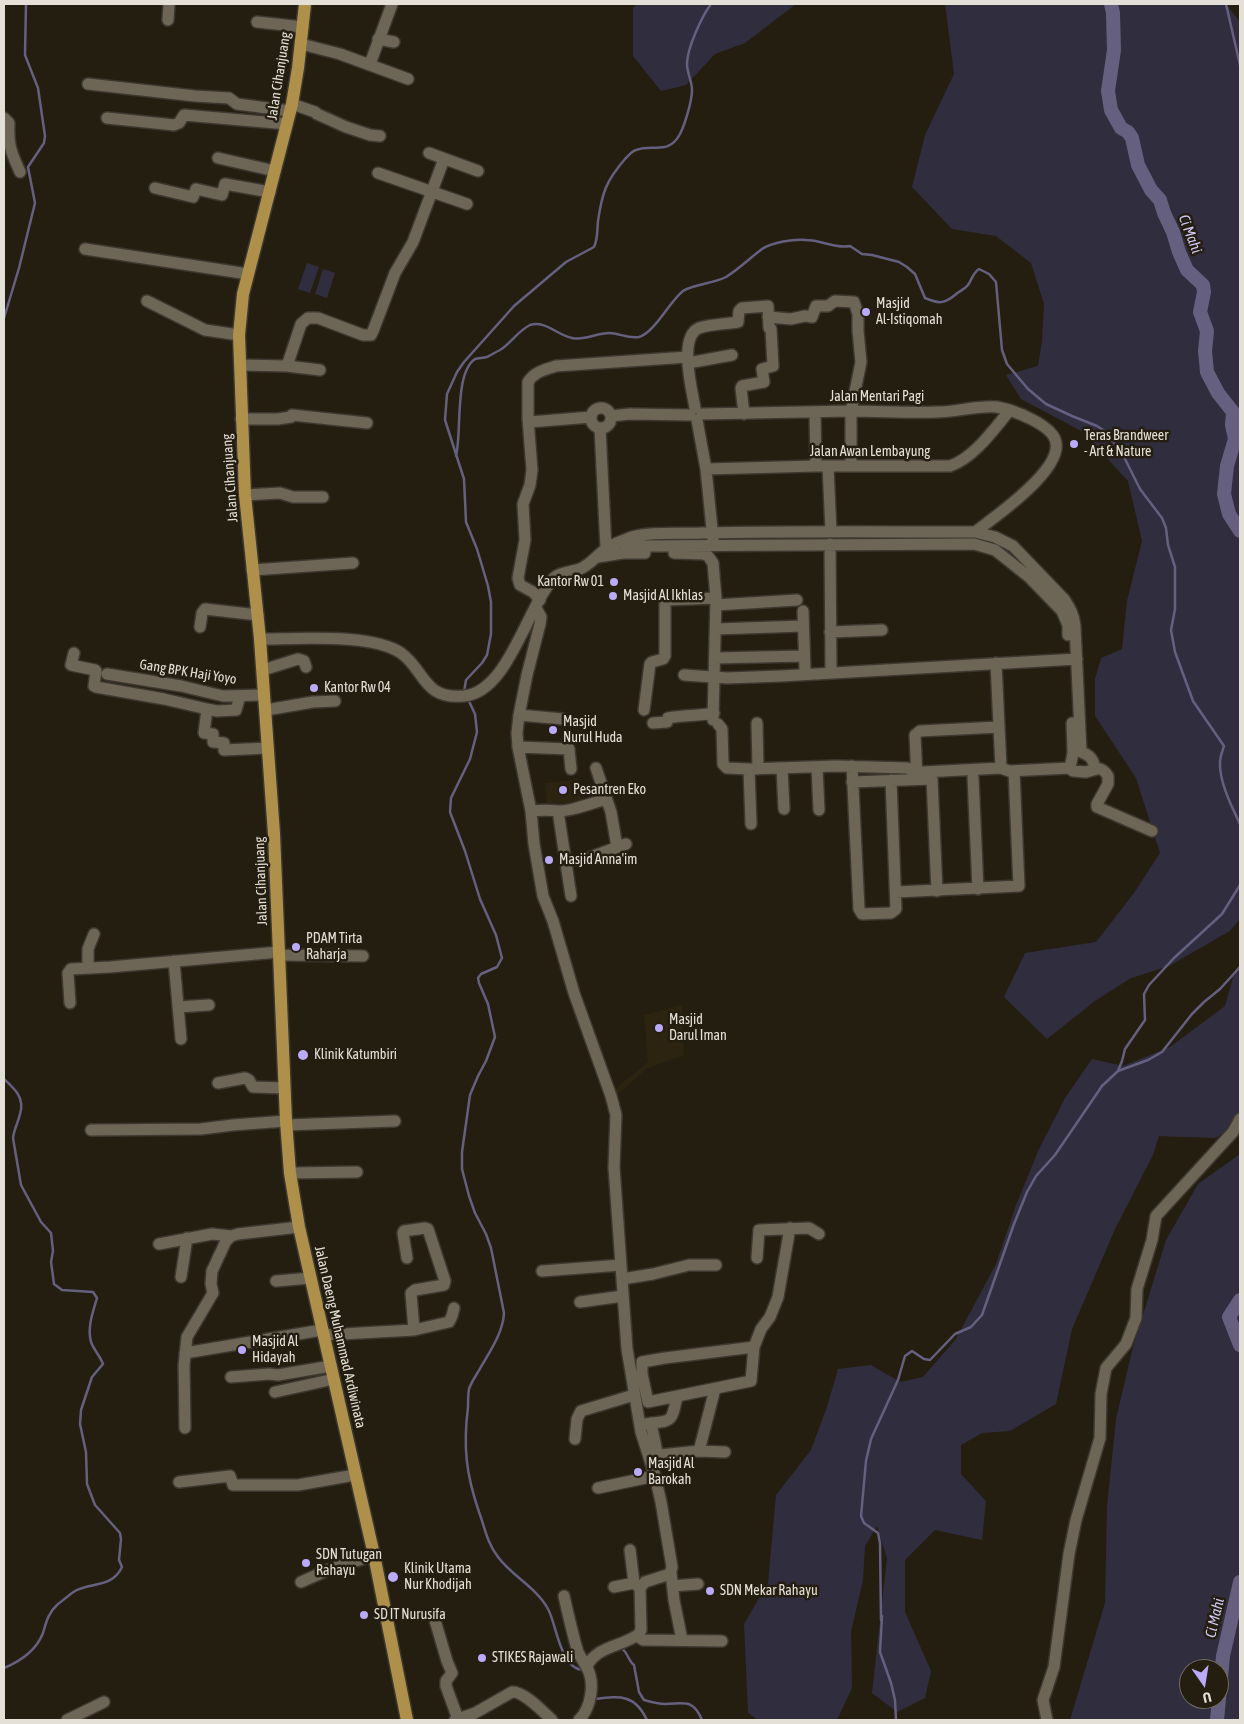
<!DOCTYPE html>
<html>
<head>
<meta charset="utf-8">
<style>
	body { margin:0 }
	#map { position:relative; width:1244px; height:1724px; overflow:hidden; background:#241e11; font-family:"Asap Condensed",sans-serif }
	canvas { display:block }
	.frame { position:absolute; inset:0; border:5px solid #e4e0d7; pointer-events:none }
	.north { position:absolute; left:1179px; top:1659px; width:50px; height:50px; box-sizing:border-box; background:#241e11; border:1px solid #716c60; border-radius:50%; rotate:167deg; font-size:14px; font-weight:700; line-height:20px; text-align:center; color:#e4e0d7 }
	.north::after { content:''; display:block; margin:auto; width:18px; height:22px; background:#b9abf7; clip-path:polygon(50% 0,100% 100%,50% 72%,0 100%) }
</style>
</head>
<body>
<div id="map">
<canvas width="1244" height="1724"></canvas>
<div class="frame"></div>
<div class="north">U</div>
</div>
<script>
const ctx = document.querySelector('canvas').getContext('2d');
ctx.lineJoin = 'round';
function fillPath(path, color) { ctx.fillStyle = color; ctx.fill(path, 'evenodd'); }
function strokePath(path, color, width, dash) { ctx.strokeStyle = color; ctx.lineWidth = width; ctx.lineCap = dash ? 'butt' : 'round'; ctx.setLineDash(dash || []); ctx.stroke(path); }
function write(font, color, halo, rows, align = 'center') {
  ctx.font = font + ' "Asap Condensed",sans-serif'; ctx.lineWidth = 5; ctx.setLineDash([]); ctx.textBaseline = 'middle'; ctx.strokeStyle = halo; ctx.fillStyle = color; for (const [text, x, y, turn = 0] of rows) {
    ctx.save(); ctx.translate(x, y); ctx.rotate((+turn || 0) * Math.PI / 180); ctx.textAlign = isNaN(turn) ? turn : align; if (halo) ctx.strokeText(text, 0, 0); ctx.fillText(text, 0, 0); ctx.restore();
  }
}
const built = new Path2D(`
	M578 779 584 803 565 807 564 804 547 806 545 783Z
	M682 1005 684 1055 646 1069 614 1098 612 1091 648 1062 644 1015Z`);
const green = new Path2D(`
	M637 4H796L745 43 715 54 686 85 661 91 633 56V8Z
	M945 4H1226L1240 22V919L1230 931 1169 966 1131 978 1095 1001 1047 1039 1004 997 1025 953 1096 942 1134 893 1160 853 1136 778 1095 716V679L1101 658 1122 649 1127 601 1142 541 1128 481 1083 432 1021 399 1006 375 1038 366 1042 341 1044 304 1031 263 996 236 952 229 912 187 925 135 954 74Z
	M307 263 319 267 310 293 298 289Z
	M323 269 335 273 327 298 315 294Z
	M1240 964V1123L1215 1138 1159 1136 1153 1155 1115 1229 1072 1329 1056 1404 1010 1431 982 1433 961 1445V1474L986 1501 982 1540 935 1530 905 1560V1612L931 1671 925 1698 897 1712 872 1693 887 1558 877 1526 865 1546 863 1580 851 1632 852 1688 837 1720H758L748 1713 744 1624 768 1583 776 1495 811 1450 827 1407 838 1369 871 1365 900 1382 923 1377 956 1339 996 1264 1016 1205 1039 1149 1065 1098 1092 1059 1123 1066 1170 1047 1225 1006 1235 970Z
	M1240 1154V1720H1070L1105 1603 1107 1506 1116 1419 1132 1351 1166 1240 1198 1184ZM1189 1669H1219V1699H1189Z`);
const stream = new Path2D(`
	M1226 4 1240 65
	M4 318 19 268 35 203 28 167 44 143 45 136 38 88 25 55 26 4
	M456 456C462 434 454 373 475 359 478 358 483 358 487 357 491 355 496 352 500 350 511 343 518 331 530 325 545 320 557 335 572 338 584 341 597 333 609 333 619 333 628 339 639 337 655 332 669 302 683 291 691 285 715 283 726 277 739 269 750 258 762 249 773 242 793 239 806 240 822 240 835 249 850 246L862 254 872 255 899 262 907 267 915 274 925 298C939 304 944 304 955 295 959 291 964 290 968 285 972 279 973 273 979 269L989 274 996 282 1002 350 1007 364 1028 389 1046 404 1072 416 1097 426 1106 432 1122 453 1140 489 1162 518 1166 528 1168 545 1175 567V609L1171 630 1175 652 1193 701 1224 746C1222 752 1220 757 1220 762 1219 782 1232 807 1240 824
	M464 692 466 680 482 663 487 655 491 634V602L488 586 477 549 466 522 464 479 445 420 447 394 457 372 464 362 514 306 566 262 594 247C598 239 597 230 598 221 602 193 606 181 625 159 628 156 632 151 636 150 653 143 668 156 680 134 685 124 692 101 692 90 692 81 687 73 687 64 687 48 702 16 711 4
	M468 699 475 714 477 732 470 759 451 798 450 812 465 851 480 899 496 935 502 958 497 967 481 974 478 978 479 983 488 1004 495 1037 486 1061 478 1076 470 1095 462 1152V1169L469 1196 475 1213 486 1234 491 1248 504 1313C503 1334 488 1354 478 1372 475 1377 471 1383 469 1389 468 1395 468 1401 468 1407 463 1447 466 1474 479 1512 485 1528 487 1543 498 1557 512 1576 537 1588 548 1609 557 1625 560 1671 585 1670
	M1118 1071 1122 1061 1125 1049 1145 1020 1144 994 1149 985 1174 958 1222 914 1240 885
	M4 1079C15 1089 25 1098 20 1114 18 1123 14 1129 13 1138L21 1185 41 1222 51 1233 53 1251 51 1262 54 1284 62 1290 93 1292 97 1298C93 1312 87 1327 91 1342 94 1350 100 1356 103 1364L92 1377 81 1410 80 1424 86 1452 87 1484 95 1505 120 1533 121 1539 119 1560 122 1567C112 1588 92 1582 75 1591 69 1595 62 1601 57 1605 48 1613 46 1623 43 1633 36 1651 21 1661 4 1668
	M621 1648C628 1652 628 1661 634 1665L639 1692 644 1700C651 1702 658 1704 665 1704 684 1704 693 1698 702 1720
	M593 1698 595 1699C620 1696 635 1694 647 1720
	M896 1720 895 1700 891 1683 880 1652 882 1616 881 1620 880 1543 878 1533 864 1523 861 1516 866 1461 871 1439 898 1380 905 1356 912 1351 924 1359 930 1360 955 1334 971 1327 982 1315 1014 1224 1027 1192 1036 1176 1055 1155 1102 1086 1118 1071 1148 1060 1162 1052 1192 1014 1204 1002 1220 989 1240 967`);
const river = new Path2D(`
	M1111 4 1113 13 1114 50 1108 91 1111 110 1121 128 1128 132 1132 138 1138 165 1151 190 1160 200 1164 213 1173 232 1179 252 1187 270 1203 285 1204 292 1200 312 1207 331 1205 351 1207 372 1218 393 1233 412 1232 425 1235 439 1227 466 1224 494 1229 514 1240 531
	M1240 1300 1229 1317 1240 1345
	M1217 1720 1223 1656 1240 1582`);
const minor = new Path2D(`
	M168 20 169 4
	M257 22 303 27
	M378 39 394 42
	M301 44 340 54 408 79
	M370 64 392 4
	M88 84 195 96 229 98 237 104 290 111
	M292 104 315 112 317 114 346 127 370 135 380 136
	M4 118 9 123C8 145 11 152 20 172
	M107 118 174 125 179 123 184 115 287 124
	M429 153 478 171
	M218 158 275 171
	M378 173 467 204
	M155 188 193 197 196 189 222 195 225 184 270 192
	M85 249 248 274
	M147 301 205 330 239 335
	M768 317 791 319 805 316 812 317 816 306H828L835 301 854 302 858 314V331L861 362 851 411V466
	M688 363 732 355
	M240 365 287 366 320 370
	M287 366 301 324 308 318H318L363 335H371L373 331 395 273 413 242 444 159
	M591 418a10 10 0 1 1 20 0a10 10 0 1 1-20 0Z
	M695 408C692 390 678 337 699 328 711 324 726 324 738 322L739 311 742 308 768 306 769 328 771 329 773 366 762 369 764 382 742 386 741 388 744 414
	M815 412 816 466
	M702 414C751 413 801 412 850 411 879 411 908 413 937 412 957 412 977 405 997 407 1013 410 1054 425 1056 443 1061 471 995 517 975 532
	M611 416 630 414 690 415
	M241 419H278L291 417 292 415 367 423
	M697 420 706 469 713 539
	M530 422 591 417
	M600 428 606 548
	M828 466 831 532
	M706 469 816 466H950C974 458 994 429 1010 410
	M245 495 280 493 293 497H323
	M619 542 637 546 974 544 995 550 1029 577 1062 611 1068 625V635
	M830 544 831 673
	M674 553 704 554 708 556 713 563 716 598 713 720
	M598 557 623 553H645
	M252 570 353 563
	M540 600 533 592 520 585 518 578 525 540 523 504 530 485 532 470 528 419V382C535 371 545 370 556 366L688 357
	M716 605 797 600
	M536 608 541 617 540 624 527 675 519 715 517 733 518 747 531 811 534 844 543 896 553 921 574 993 611 1096 616 1115 614 1167 627 1349 641 1432 655 1476 661 1502 672 1567 670 1574 645 1582 640 1588 641 1630 639 1634C622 1647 598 1645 587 1666
	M803 611 805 670
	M200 627 202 613 205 609 258 615
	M716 629 803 626
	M830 632 882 630
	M260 639C296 639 372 633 401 653 425 670 423 700 464 696 509 692 527 605 555 577 562 571 574 572 582 568 592 563 598 554 607 548 613 544 622 541 629 538 645 531 683 534 702 533 793 531 884 532 975 532L995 537 1013 546 1064 599C1070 608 1074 615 1075 626L1081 752C1090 755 1093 759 1095 768
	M74 653 71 665 95 670 96 671 94 686 96 687 164 699 207 709 217 711 236 710 240 696
	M715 658 804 656
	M996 663 1001 768
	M263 670 298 659 304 661 306 667
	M107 674 181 686 223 696 264 695
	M684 675 727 678 781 676 1077 659
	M207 709 204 733 213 734V742L224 743V750L268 748
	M266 710 313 702 335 701
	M644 710 650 664 652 662 663 659 665 656V600L716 598
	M519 715 563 719
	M653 723 667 722 668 718C683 715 699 716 714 713
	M757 723 758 769
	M1072 723 1073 753 1070 768 1073 771C1077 771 1082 772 1086 772 1097 770 1100 764 1108 776V784L1097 804V807L1152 831
	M718 724 722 729 723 764 727 768 749 769 836 766 907 768 915 771 923 772 1001 768 1009 771 1070 768
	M518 747 569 749 571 769
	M852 766 859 909 862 914 891 913 896 909 891 780
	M817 767 819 810
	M596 768 611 812 617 847
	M782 768 784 809
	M749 769 751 824
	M973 777 978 889
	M917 778 915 735 920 731 999 727
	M932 779 937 891
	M852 782 931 779
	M531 811C542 810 549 810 559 811 569 812 596 802 606 799
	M558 811 571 896
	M580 861 626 844
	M896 892 1019 886 1014 771
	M279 955 363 956
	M174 961 181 1039
	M88 968V949L94 934
	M70 1003 68 973 71 969 110 967 279 952
	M178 1007 209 1005
	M218 1083 245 1078 249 1080 253 1087 284 1088
	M286 1125 395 1121
	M91 1130 201 1129 233 1125 286 1121
	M290 1173 357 1172
	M159 1244 212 1234 231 1236
	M407 1258 403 1233 404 1231 425 1228 428 1229 445 1281 444 1285 415 1290 411 1293 414 1330
	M757 1258 759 1230 809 1228 819 1234
	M542 1271 621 1265
	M181 1277 187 1238
	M622 1279 653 1274 689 1265H716
	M276 1281 311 1278
	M580 1302 623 1296
	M324 1335 414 1330 449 1322 452 1316 454 1308
	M754 1347 665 1358 642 1362V1374L648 1402 751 1381 754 1347 761 1329 770 1317 778 1297 790 1228
	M185 1353 322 1330
	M231 1377 269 1374 278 1375 331 1366
	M275 1392 334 1379
	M651 1423 657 1452 660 1455 699 1451 725 1452
	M644 1424C672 1420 671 1425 677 1397
	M185 1428 184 1365 187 1337 213 1293 211 1284 212 1271 226 1241 231 1236 238 1234 299 1227
	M575 1439 577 1419 581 1411 634 1395
	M699 1451 715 1389
	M179 1482 230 1476 233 1485H298L355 1475
	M598 1488 655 1476
	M630 1550 634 1583 640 1588
	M671 1573 674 1600 682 1640
	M301 1582 328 1570 374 1555
	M673 1586 698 1584
	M614 1587 634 1583
	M564 1596C568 1614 572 1631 577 1649 579 1656 583 1660 586 1666 596 1682 591 1708 579 1720
	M434 1617 447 1661 452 1673 446 1681V1686L458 1719
	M637 1636 643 1640 722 1641
	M67 1720 104 1702
	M455 1720 475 1713 512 1692C524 1691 543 1712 552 1720
	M1047 1720 1043 1700 1054 1667 1069 1554 1076 1520 1100 1438 1101 1394 1106 1368 1126 1344 1136 1318 1137 1289 1152 1240 1156 1216 1233 1132 1240 1119`);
const major = new Path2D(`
	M305 4 298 68 292 104 243 294 239 335 245 495 260 639 274 834 286 1121 290 1173 299 1227 374 1555 407 1720`);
const markers = [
	[866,312,5,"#b9abf7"],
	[1074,444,5,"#b9abf7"],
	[614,582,5,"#b9abf7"],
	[613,596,5,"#b9abf7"],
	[314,688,5,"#b9abf7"],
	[553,730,5,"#b9abf7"],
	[563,790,5,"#b9abf7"],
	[549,860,5,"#b9abf7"],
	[296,947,5,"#b9abf7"],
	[659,1028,5,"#b9abf7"],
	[303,1055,6,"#b9abf7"],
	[242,1350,5,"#b9abf7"],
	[638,1472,5,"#b9abf7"],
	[306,1563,5,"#b9abf7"],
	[393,1577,6,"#b9abf7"],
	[710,1591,5,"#b9abf7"],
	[364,1615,5,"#b9abf7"],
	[482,1658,5,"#b9abf7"]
];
const streetNames = [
	["Jalan Cihanjuang",279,76,-81],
	["Jalan Mentari Pagi",877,397],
	["Jalan Awan Lembayung",870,452],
	["Jalan Cihanjuang",230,478,-94],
	["Gang BPK Haji Yoyo",188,672,9],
	["Jalan Cihanjuang",261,881,-92],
	["Jalan Daeng Muhammad Ardiwinata",340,1337,77]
];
const poiNames = [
	["Masjid",876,304],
	["Al-Istiqomah",876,320],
	["Teras Brandweer",1084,436],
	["- Art & Nature",1084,452],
	["Kantor Rw 01",604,582,"right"],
	["Masjid Al Ikhlas",623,596],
	["Kantor Rw 04",324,688],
	["Masjid",563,722],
	["Nurul Huda",563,738],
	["Pesantren Eko",573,790],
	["Masjid Anna'im",559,860],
	["PDAM Tirta",306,939],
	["Raharja",306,955],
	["Masjid",669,1020],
	["Darul Iman",669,1036],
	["Klinik Katumbiri",314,1055],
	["Masjid Al",252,1342],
	["Hidayah",252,1358],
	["Masjid Al",648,1464],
	["Barokah",648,1480],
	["SDN Tutugan",316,1555],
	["Rahayu",316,1571],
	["Klinik Utama",404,1569],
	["Nur Khodijah",404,1585],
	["SDN Mekar Rahayu",720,1591],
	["SD IT Nurusifa",374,1615],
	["STIKES Rajawali",492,1658]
];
const waterNames = [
	["Ci Mahi",1190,234,69],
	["Ci Mahi",1215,1618,-77]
];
fillPath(built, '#2c2310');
fillPath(green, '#302d3f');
strokePath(stream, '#65607f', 2.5);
strokePath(river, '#65607f', 14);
strokePath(minor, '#3c3830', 14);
strokePath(major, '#3c3830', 15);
strokePath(minor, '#6d6556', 11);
strokePath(major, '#ae904b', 12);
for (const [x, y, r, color] of markers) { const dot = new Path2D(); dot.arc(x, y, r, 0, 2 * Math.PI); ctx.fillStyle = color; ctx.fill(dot); strokePath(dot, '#241e11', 2); }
write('14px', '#e4e0d7', '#241e11', streetNames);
write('14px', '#e4e0d7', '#241e11', poiNames, 'left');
write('italic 15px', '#d0c9f6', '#241e11', waterNames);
</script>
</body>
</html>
